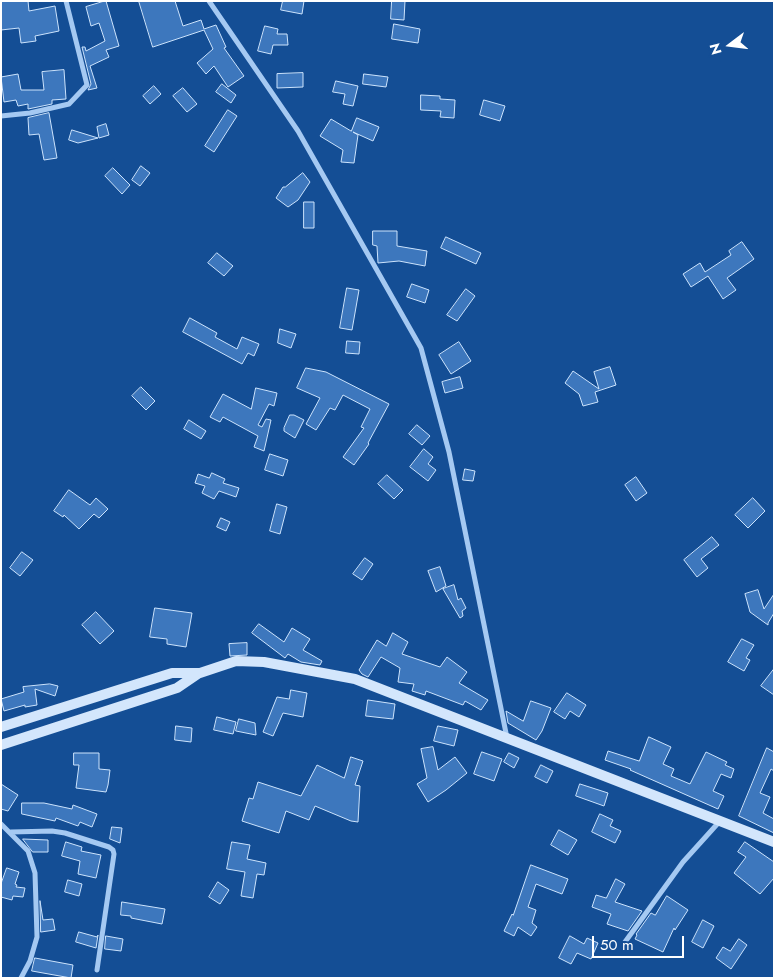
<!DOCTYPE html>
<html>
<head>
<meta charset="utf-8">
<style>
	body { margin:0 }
	#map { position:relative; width:775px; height:979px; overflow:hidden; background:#144e95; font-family:Jost,sans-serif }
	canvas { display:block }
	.frame { position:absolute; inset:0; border:2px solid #fff; pointer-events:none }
	.north { position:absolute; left:705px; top:20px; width:50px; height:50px; -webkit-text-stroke:4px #144e95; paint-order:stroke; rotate:255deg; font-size:14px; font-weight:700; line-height:20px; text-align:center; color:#fff }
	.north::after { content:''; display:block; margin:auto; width:18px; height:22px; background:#fff; clip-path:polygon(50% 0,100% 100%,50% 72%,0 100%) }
	.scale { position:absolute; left:592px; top:936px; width:92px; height:22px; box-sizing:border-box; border:2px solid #fff; border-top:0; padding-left:6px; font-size:15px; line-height:18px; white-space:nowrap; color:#fff; -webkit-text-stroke:4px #144e95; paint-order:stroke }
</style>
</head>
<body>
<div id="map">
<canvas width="775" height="979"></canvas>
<div class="frame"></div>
<div class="north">N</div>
<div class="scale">50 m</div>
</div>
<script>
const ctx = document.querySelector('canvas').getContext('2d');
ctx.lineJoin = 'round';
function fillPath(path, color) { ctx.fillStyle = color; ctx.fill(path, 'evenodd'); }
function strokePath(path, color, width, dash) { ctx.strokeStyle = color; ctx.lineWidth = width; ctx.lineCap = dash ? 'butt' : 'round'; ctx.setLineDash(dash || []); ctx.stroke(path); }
const building = new Path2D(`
	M1 1H28L29 11 55 6 59 31 35 36 36 41 21 43 19 28 1 30Z
	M106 1 119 46 106 50 109 57 90 66 97 88 88 90 91 84 82 47H85L86 51 105 41 99 23 91 26 86 7Z
	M139 1H175L183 26 201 20 204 29 216 25 226 47 224 48 244 76 228 87 214 66 206 74 197 63 213 49 204 30 153 47Z
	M283 1H304L302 14 281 10Z
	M392 1H405L404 20 391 19Z
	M394 24 420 29 418 43 392 39Z
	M265 26 278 29 277 34H287L288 45H273L271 54 258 51Z
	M64 70 66 99 52 100V104L28 109V104L18 106 16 100 4 102 1 77 18 74 21 90H44L42 72Z
	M303 73V87L277 88V74Z
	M364 74 388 77 386 87 363 84Z
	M336 81 358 86 353 106 343 104 345 94 333 92Z
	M222 84 236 95 231 103 216 92Z
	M154 86 161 94 150 104 143 96Z
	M183 88 197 104 187 112 173 96Z
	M421 95 440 96V99L455 100 454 118 440 117 441 111 421 110Z
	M484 100 505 106 500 121 480 115Z
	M228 110 237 116 214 152 205 146Z
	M49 113 57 158 44 160 39 134 29 135 28 118Z
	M357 118 379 127 373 141 353 132 358 135 354 163 341 162 343 150 320 136 331 119 351 131Z
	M106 124 109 135 99 138 97 127Z
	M72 130 98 138 78 143 69 140Z
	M141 166 150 173 140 186 132 180Z
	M113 168 130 185 122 194 105 176Z
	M303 173 310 182 298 200 288 207 276 198 283 187H285Z
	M304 202H314V228H304Z
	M373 231H397V246L427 251 425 266 399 261 378 263 377 246 373 245Z
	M446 237 481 253 476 264 441 248Z
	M742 242 754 259 727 278 736 290 723 299 708 276 691 287 683 274 700 263 705 272 731 255 729 251Z
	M217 253 233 266 224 276 208 263Z
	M412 284 429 290 425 303 407 297Z
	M347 288 359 290 352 330 340 328Z
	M466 289 475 296 457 321 447 315Z
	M190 318 217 333 215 337 237 349 242 337 259 344 254 356 248 353 242 364 183 332Z
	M280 329 296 334 291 348 278 343Z
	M347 341 360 342 359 354 346 353Z
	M459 342 471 361 451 374 439 355Z
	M610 367 616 385 595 392 598 402 583 406 579 394 565 383 573 371 599 389 594 372Z
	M306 368 326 372 389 404 368 443 369 444 354 465 343 457 364 428 361 427 370 409 343 395 335 410 330 408 316 430 306 424 320 398 297 388Z
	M460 377 463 388 445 393 442 382Z
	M141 387 155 401 146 410 132 396Z
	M256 388 277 393 274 406 269 404 258 425 262 427 266 419 271 420 264 451 254 447 258 436 223 417 220 422 210 417 223 394 251 409Z
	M290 415H294L304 420 295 438 284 431V428Z
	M189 420 206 431 201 439 184 429Z
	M417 425 430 436 422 445 409 434Z
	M424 449 433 457 428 464 436 470 428 481 410 467Z
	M270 454 288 460 283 476 265 470Z
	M465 469 475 471 473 481 463 480Z
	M212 473 225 479 223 483 239 488 236 497 219 491 214 499 202 493 205 486 195 483 198 474 209 478Z
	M387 475 403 490 394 499 378 484Z
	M636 477 647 493 636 501 625 485Z
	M69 490 90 505 96 498 108 509 99 518 94 514 79 529 64 515 63 517 54 511Z
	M753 498 765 511 748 528 735 515Z
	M277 504 287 507 280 534 270 531Z
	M221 518 230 522 226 531 217 527Z
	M712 537 719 545 701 559 708 568 697 577 684 560Z
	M22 552 33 560 20 576 10 568Z
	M365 558 373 564 362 580 353 574Z
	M440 567 446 586 436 592 428 571Z
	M454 585 458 600 461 598 466 608 462 611 463 616 460 618 443 589Z
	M758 590 764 609 774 594V613L768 623V625L750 612 745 594Z
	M155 608 192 613 186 647 167 644V639L150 637Z
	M96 612 114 631 100 644 82 625Z
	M259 624 284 642 292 628 310 639 303 650 322 661 320 665 301 662 288 654 285 658 252 633Z
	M393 633 408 642 402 654 440 667 447 657 467 672 459 683 488 700 481 710 465 701 463 705 426 691 425 695 412 691 414 684 398 682 400 668 381 657 368 677 362 674 359 670 377 640 386 646Z
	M742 639 754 645 746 658 750 660 744 671 728 662Z
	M247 643V655L230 656 229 644Z
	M774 669V695L761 686Z
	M50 684 58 686 55 696 35 689 37 705 25 707V705L4 711 1 699 24 692 23 687Z
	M291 690 307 693 303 717 283 713 273 736 263 732 277 697 289 699Z
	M567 693 586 705 579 717 570 711 565 719 554 712Z
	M368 700 395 704 393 719 366 716Z
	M531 701 551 708 542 731 536 740 508 723 506 711 523 721Z
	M217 717 236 722 233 734 214 730Z
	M239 719 255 723 256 735 236 731Z
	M176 726 192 728 191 742 175 740Z
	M438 726 458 730 454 746 434 741Z
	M649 737 671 747 663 764 674 769 671 776 690 784 706 752 727 762 725 765 734 769 731 778 721 774 713 791 724 796 718 809 630 770 631 769 605 760 608 751 639 761Z
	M433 747 438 770 455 757 467 773 446 790 428 802 417 784 427 778 421 749Z
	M767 748 774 752V771L771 769 760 793 770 797 763 813 774 819V833L739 816Z
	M482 752 502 759 494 781 474 774Z
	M74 753H99V769L110 770 108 785 106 792 76 788 79 765H74Z
	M509 753 519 758 514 768 504 762Z
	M351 757 363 761 355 785 360 786 358 822 351 821 315 806 309 820 286 811 279 833 242 821 249 798 253 799 258 782 301 796 317 765 344 778Z
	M541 765 553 771 547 783 535 777Z
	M1 784 18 795 8 811 1 809Z
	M580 784 608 793 604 806 576 796Z
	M22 803H44L72 809 73 805 97 814 92 827 80 822 78 826 56 818 55 821 22 814Z
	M600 814 613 820 610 826 621 831 615 843 592 832Z
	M112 827 122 828 120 843 110 839Z
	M559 830 577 840 568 855 551 845Z
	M23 839 48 840V852H33Z
	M66 842 82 847 81 851 101 855 96 878 78 874 80 861 62 856Z
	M232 842 250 845 247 859 266 863 264 875 257 874 253 898 241 896 245 872 227 869Z
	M745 842 774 862V878L760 894 734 873 746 857 738 852Z
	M531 865 568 879 562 894 536 884 528 907 536 910 532 923 537 927 531 936 518 927 514 936 504 931 512 914 513 915Z
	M7 868 19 872 15 884 17 885 16 887 25 888 23 897 13 896 12 900 1 897V884Z
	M616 879 625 884 615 902 642 911 628 931 607 924 611 914 592 907 596 895 606 898Z
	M68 880 82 884 79 896 65 892Z
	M218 882 229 890 220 904 209 897Z
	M667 896 688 910 675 930 674 928 663 952 635 939 637 935 636 934 651 913 655 915Z
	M40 901 43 920 53 919 55 930 41 932Z
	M122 902 165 909 162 924 131 918V916L121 915Z
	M703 920 714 926 703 948 692 942Z
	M79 932 97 937 98 935 96 948 76 942Z
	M106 936 123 939 121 951 105 949Z
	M570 936 584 944 587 938 598 943 591 959 577 953 571 964 559 958Z
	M739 939 747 945 731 969 716 958 723 947 730 951Z
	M35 958 73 965 71 978 32 971Z`);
const minor = new Path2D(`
	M209 1 298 131 421 348 449 452 507 738
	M1 116 30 113 69 104 87 85 66 1
	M1 824 28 851 35 873 37 937 30 961 21 978
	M11 832 52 831 65 833 109 847 113 850 114 854 97 970
	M625 942 683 862 720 821`);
const secondary = new Path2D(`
	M1 727 172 673H200L236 661 264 662 355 679 774 842
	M1 745 177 688 199 673`);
fillPath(building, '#3d77bd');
strokePath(building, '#cce3fc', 1);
strokePath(minor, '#a5c9f2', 5);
strokePath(secondary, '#d3e6fc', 10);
</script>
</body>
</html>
